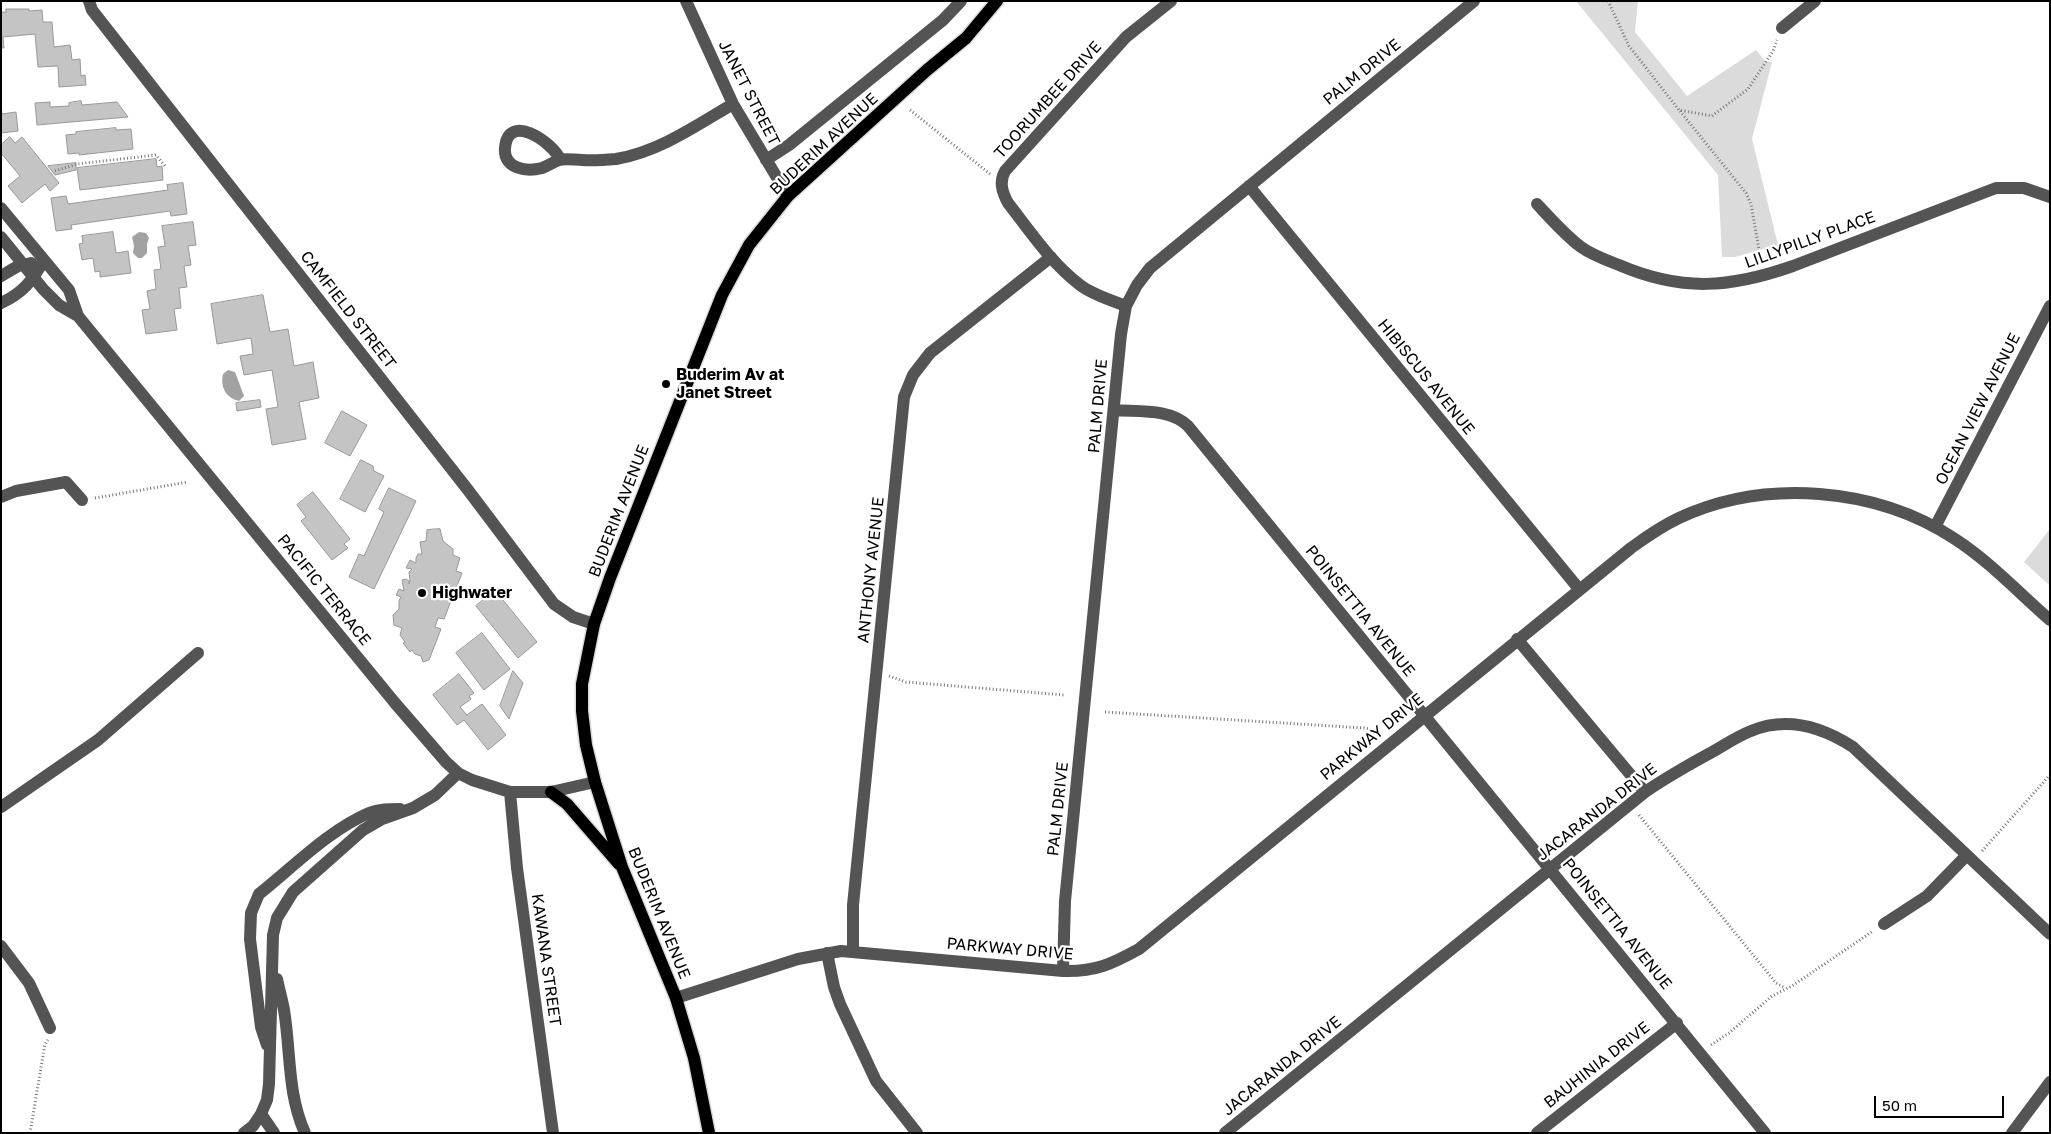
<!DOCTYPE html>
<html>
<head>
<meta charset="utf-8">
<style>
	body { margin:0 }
	#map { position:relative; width:2051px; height:1134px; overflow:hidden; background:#fff; font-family:"Golos Text",sans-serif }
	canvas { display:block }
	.frame { position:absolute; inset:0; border:2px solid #000; pointer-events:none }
	.scale { position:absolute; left:1874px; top:1096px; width:130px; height:22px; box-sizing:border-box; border:2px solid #000; border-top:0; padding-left:6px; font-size:15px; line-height:18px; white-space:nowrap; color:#000; -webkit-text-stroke:4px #fff; paint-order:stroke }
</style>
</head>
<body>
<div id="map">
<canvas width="2051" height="1134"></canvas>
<div class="frame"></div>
<div class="scale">50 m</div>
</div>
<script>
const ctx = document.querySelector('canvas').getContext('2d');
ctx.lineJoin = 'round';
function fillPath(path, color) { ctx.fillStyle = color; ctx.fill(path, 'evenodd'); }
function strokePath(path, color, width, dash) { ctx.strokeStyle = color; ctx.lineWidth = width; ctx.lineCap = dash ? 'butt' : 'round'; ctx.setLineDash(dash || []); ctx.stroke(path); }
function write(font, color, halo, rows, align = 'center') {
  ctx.font = font + ' "Golos Text",sans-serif'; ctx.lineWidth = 4.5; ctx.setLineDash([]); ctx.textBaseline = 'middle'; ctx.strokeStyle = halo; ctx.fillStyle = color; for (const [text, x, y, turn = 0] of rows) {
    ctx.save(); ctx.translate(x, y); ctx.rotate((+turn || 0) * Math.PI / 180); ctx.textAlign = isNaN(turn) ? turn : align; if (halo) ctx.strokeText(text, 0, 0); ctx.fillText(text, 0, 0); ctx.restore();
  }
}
const green = new Path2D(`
	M1576 1H1638L1635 32 1687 96 1756 50 1765 61 1772 62 1752 139 1778 245 1735 257H1722L1718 175Z
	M2050 529V584L2049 585 2024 562Z`);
const water = new Path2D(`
	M139 232 146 233 149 238 147 244V253L142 258H138L133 253 134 246 132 237Z
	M228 370 235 372 244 396 239 401C226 398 220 387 223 374Z`);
const building = new Path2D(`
	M6 9H29V11L42 10 43 22H52L54 47 70 45 72 60 80 59 81 76 85 75 86 85 59 87 58 66 38 67 35 34 3 37 4 48H1V12H6Z
	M81 101 82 105 117 102 128 117 37 125 35 103 50 102V107L69 106V103Z
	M1 106 2 114 16 112 18 131 1 133Z
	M116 128V130L131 129 133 149 79 155V153L68 154 66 135 76 134V132Z
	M10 137 15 143 22 137 59 183 50 191 45 184 22 203 8 186 20 176 1 153V145Z
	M156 159 157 167 162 166 163 180 80 190 77 168Z
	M76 163V170L55 175 48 166Z
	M183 183 187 214 171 216 170 211 71 225 72 229 56 231 51 198 66 196 68 204 168 190 167 185Z
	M193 222 196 245 188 246 191 265 184 266 187 287 179 288 181 308 174 309 177 330 146 334 142 310 150 309 147 291 156 289 154 270 161 269 158 247 165 246 162 226Z
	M113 232 116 253 128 251 131 273 100 277V271L95 272 93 258 82 260 79 244 83 243 82 236Z
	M263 295 270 332 288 329 294 366 313 362 319 398 299 402 306 439 272 445 266 409 278 407 272 370 244 375 240 356 253 354 251 338 217 344 211 304Z
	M260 400 261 407 237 411 236 403Z
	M342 411 367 425 350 456 325 443Z
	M361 460 373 466 374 471 384 476 365 512 340 499Z
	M389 488 416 501 374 589 349 577 359 554 364 556 384 512 379 509Z
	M313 492 350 539 344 544 348 548 332 560 301 521 306 517 297 505Z
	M440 529 443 541 453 549V555L460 558 456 571 462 573 455 591 449 588 445 599 451 601 444 619 438 618 435 627 441 629 429 660 423 662 421 656 415 654 412 650 410 652 403 643 405 642 400 635 402 628 394 625 393 615 399 609V601L401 597 396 595 399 589 404 591 402 580 406 579 409 581V584L410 581 409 572 412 569 406 568 410 560 416 563V558L418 554H422L420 542 426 541 427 530Z
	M495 590 537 642 518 658 476 606Z
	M482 633 510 669 484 690 456 653Z
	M513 671 523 683 509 719 500 706Z
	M459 674 474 693 469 696 471 699 460 707 467 715 482 704 506 735 488 750 464 720 457 725 433 695Z`);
const path = new Path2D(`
	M1608 1 1629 46 1679 110 1712 116 1748 89 1773 51 1777 40
	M910 110 990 174
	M1680 111 1746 193 1751 204 1761 261
	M55 171 77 164 156 155 166 167
	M95 498 188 482
	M889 676 906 682 1064 695
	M1105 712 1364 728 1369 729 1376 736
	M1639 815 1776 983 1785 988
	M1982 851 2050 775
	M1711 1045 1729 1033 1772 996 1792 986 1873 931
	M30 1133 45 1044 48 1040`);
const minor = new Path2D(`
	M89 1 92 10 468 490 554 604 573 617 594 624
	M686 1 733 104 788 196
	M1782 28 1815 1
	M560 159C551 141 508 112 505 148 503 169 527 172 542 168 548 166 553 162 559 160 565 158 575 160 582 160 593 161 605 160 616 159 659 152 697 125 733 104
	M766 160 789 145 943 20 961 1
	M1249 186 1579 589
	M1537 204C1551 219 1565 235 1581 247 1592 255 1606 260 1619 265 1682 292 1730 288 1793 266L1996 188H2024L2050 197
	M1 208 69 290 78 316 395 703 446 762 458 773 472 780 510 792H551L595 782
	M1 237 43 289 59 305 78 316
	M1 276 18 266 31 263
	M1 303C23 293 32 281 44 260
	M1126 306C1111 300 1093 295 1080 285 1051 263 1030 231 1008 203 1002 192 999 182 1005 171L1126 37 1171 1
	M1114 410C1138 412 1170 408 1188 426L1765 1133
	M1 497 16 491 66 482 82 500
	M1935 527 2050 306
	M1517 639 1645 792
	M510 792 517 868 553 1133
	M1 807 98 740 198 653
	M1884 924 1927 896 1967 855
	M1 946 29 983 50 1028
	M853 951V905L904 397 913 375 930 353 1051 257
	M827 953 834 987 840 1004 876 1081 917 1133
	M1063 971 1065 901 1121 334 1126 306 1137 285 1150 268 1474 1
	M277 979C279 989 282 999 284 1010 291 1052 287 1093 305 1133
	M676 998 798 959 841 951 1063 971C1095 972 1112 964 1139 949L1631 548C1646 537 1662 526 1679 518 1765 478 1876 487 1955 539 1989 561 2019 593 2050 620
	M267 1045 261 1027 250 939 251 913 259 894C293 867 329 830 369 813 379 809 389 809 400 809
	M244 1133 253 1126 261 1114
	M274 1133 261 1114 267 1100 269 1084 273 935 277 918 293 892 363 830 382 819 413 808 435 795 458 773
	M1225 1133 1645 792C1667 777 1690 764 1714 751 1726 744 1738 736 1751 731 1787 716 1822 727 1853 747L2050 934
	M1537 1133 1677 1023
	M2012 1133 2050 1082`);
const major = new Path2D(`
	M551 792 567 804 619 864
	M709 1133 694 1058 676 998 622 867 595 782 586 745 582 711V684L594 624 610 578 722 295 749 245 788 196 927 70 966 38 997 1`);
const markers = [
	[666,384,5,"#000"],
	[422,593,5,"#000"]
];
const streetNames = [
	["PALM DRIVE",1362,72,-39],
	["JANET STREET",749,93,63],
	["TOORUMBEE DRIVE",1048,100,-48],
	["BUDERIM AVENUE",824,144,-43],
	["LILLYPILLY PLACE",1810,240,-20],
	["CAMFIELD STREET",348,310,52],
	["HIBISCUS AVENUE",1426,377,51],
	["PALM DRIVE",1098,406,-85],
	["OCEAN VIEW AVENUE",1978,409,-63],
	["BUDERIM AVENUE",619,511,-69],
	["ANTHONY AVENUE",871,570,-84],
	["PACIFIC TERRACE",324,590,51],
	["POINSETTIA AVENUE",1360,611,51],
	["PARKWAY DRIVE",1372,737,-39],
	["PALM DRIVE",1058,809,-84],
	["JACARANDA DRIVE",1597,812,-38],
	["BUDERIM AVENUE",659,913,68],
	["POINSETTIA AVENUE",1617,924,51],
	["PARKWAY DRIVE",1010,949,5],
	["KAWANA STREET",546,960,82],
	["BAUHINIA DRIVE",1597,1065,-38],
	["JACARANDA DRIVE",1282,1066,-39]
];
const poiNames = [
	["Buderim Av at",676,375],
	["Janet Street",676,393],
	["Highwater",432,593]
];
fillPath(green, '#dbdbdb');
fillPath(water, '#a2a2a2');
fillPath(building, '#c4c4c4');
strokePath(building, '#989898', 1);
strokePath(major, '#dbdbdb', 15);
strokePath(path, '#767676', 3, [1, 2.5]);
strokePath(minor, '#545454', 12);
strokePath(major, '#000', 12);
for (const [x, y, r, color] of markers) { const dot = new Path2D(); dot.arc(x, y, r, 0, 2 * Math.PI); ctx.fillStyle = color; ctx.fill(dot); strokePath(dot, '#fff', 2); }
write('16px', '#000', '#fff', streetNames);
write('bold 16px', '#000', '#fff', poiNames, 'left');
</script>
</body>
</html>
